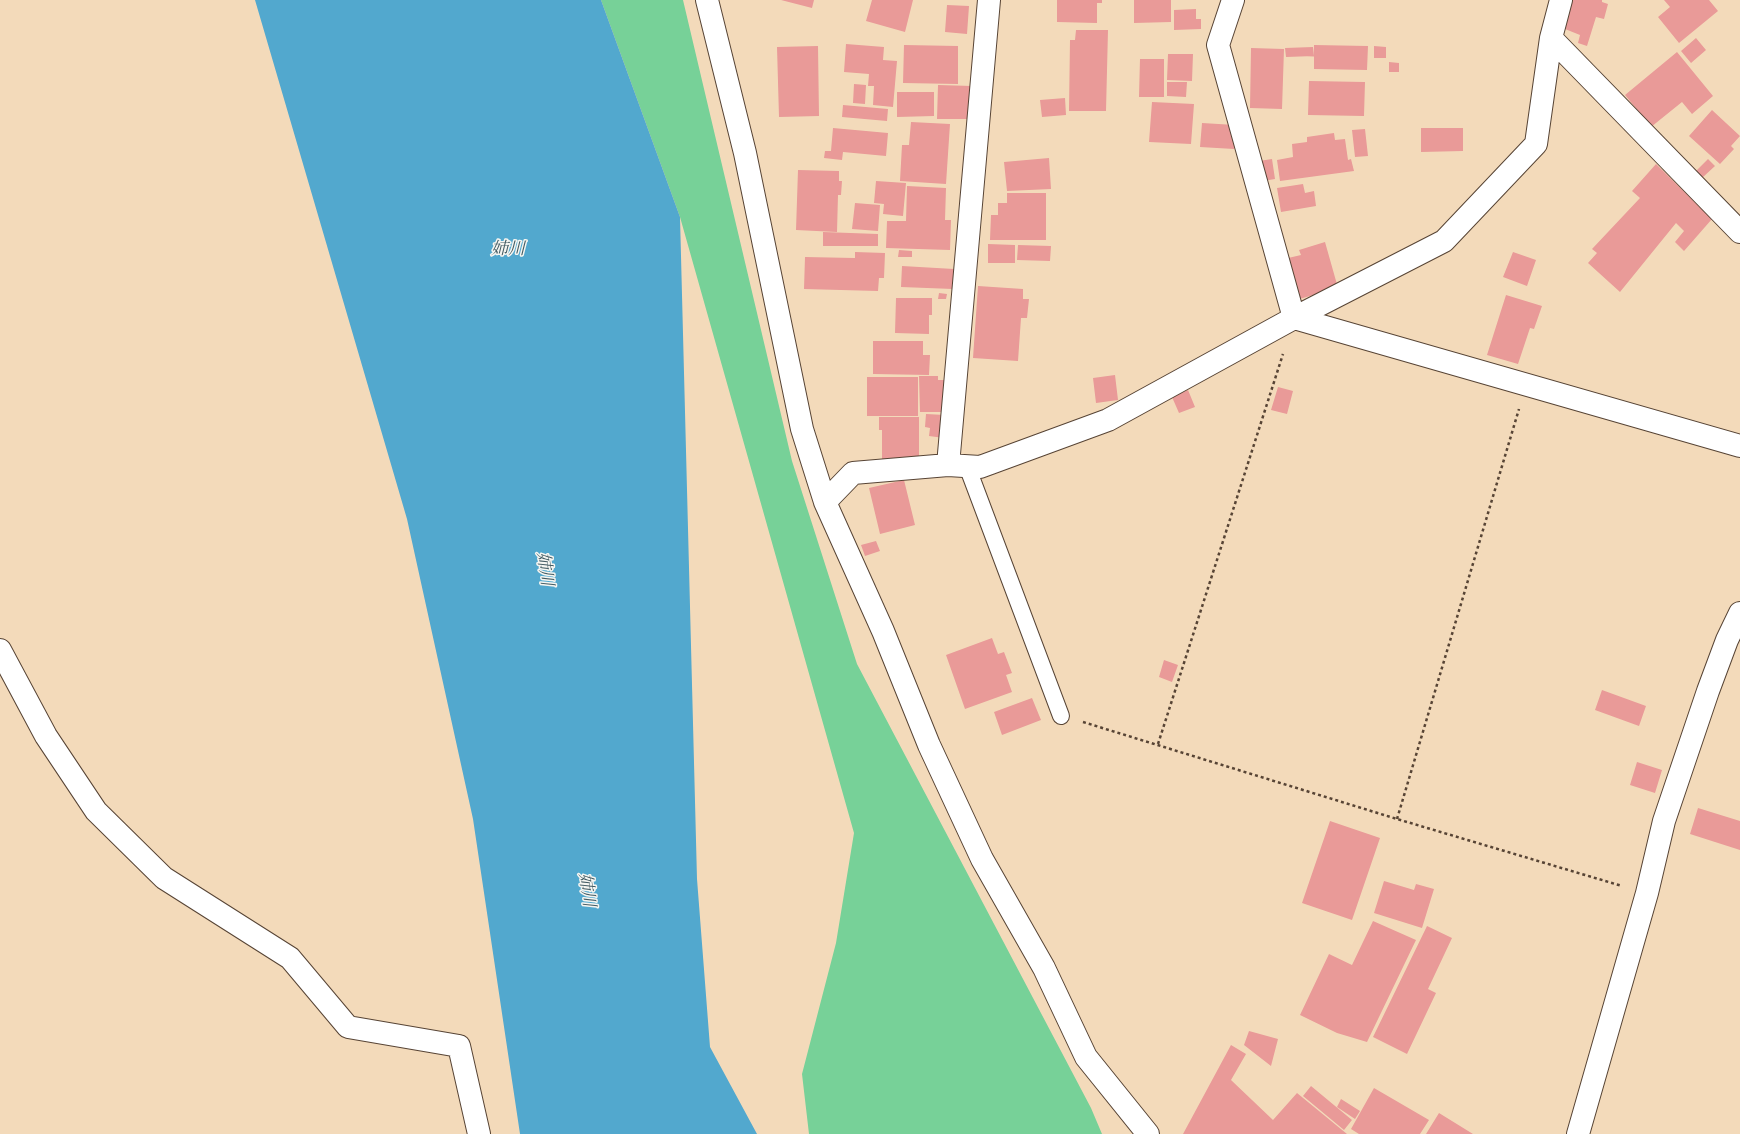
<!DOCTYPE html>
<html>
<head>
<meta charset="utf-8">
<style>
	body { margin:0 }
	canvas { display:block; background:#f3daba }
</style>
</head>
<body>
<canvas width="1740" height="1134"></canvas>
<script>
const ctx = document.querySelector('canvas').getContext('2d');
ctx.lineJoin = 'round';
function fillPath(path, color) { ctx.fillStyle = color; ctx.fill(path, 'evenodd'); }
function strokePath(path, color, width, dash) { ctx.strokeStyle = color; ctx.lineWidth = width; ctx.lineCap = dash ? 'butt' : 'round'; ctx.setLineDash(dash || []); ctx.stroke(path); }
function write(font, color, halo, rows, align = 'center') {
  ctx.font = font + ' "Libre Bodoni","Noto Serif JP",serif'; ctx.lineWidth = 3; ctx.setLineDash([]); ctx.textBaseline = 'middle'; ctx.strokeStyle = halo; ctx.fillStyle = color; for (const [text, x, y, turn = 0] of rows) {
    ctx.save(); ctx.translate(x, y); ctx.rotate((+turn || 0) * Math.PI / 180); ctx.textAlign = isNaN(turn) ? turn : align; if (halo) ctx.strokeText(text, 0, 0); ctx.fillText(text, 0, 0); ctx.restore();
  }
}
const green = new Path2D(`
	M601 0H683L792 461 857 664 1091 1108 1102 1134H809L802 1074 836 943 854 833 680 217Z`);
const water = new Path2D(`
	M255 0H601L680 217 697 879 710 1047 757 1134H520L473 819 407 519Z`);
const building = new Path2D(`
	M781 0H814L812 8Z
	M872 0H913L905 32 866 21Z
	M1057 0H1102V3H1097V23L1057 22Z
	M1134 0H1171V22L1134 23Z
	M1567 0H1602V2L1608 4 1604 19 1596 17 1587 46 1578 43 1580 35 1560 27Z
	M1664 0H1709L1718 11 1679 43 1658 17 1670 7Z
	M947 5 969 6 967 34 945 32Z
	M1196 9V19H1201V29L1174 30V10Z
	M1076 30H1108L1106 111H1069L1070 40H1075Z
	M1696 38 1706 50 1691 63 1681 51Z
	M846 44 884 47 883 60 897 61 893 107 873 105 874 86H868L869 74 844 72Z
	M904 45 958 46V84L903 83Z
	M1314 45 1368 46 1367 70 1314 69Z
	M818 46 819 116 779 117 777 47Z
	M1374 46 1386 47V58H1374Z
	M1313 47 1314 56 1286 57 1285 48Z
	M1251 48 1284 49 1282 109 1250 108Z
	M1677 52 1713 96 1692 114 1682 102 1651 127 1625 95Z
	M1168 54H1193L1192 81 1167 80Z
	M1140 59H1164V97H1139Z
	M1389 62 1399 63V72H1389Z
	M1309 81 1365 82 1364 116 1308 115Z
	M1167 82H1187L1186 97 1167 96Z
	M854 84 866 85 865 104 853 103Z
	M938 85 972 86 971 119H937Z
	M897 92H934V116L897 117Z
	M1065 98 1066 115 1042 117 1040 100Z
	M1152 102 1194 104 1191 144 1149 142Z
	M843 105 888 109 887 121 842 117Z
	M1712 110 1740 136 1731 146 1734 149 1720 164 1689 136Z
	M911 122 950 124 946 184 900 181 902 145H909Z
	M1202 123 1235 125 1234 149 1200 147Z
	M833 128 888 133 886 156 843 152 842 160 824 158 825 151H831Z
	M1421 128H1463V151L1421 152Z
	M1365 129 1368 156 1355 157 1352 130Z
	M1334 133 1335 140 1345 139 1348 160 1351 159 1354 171 1280 181 1277 160 1293 157 1292 144 1307 142V137Z
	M1049 158 1051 189 1007 191 1004 162Z
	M1272 159 1275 179 1263 181 1259 161Z
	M1708 159 1715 166 1702 178 1695 172Z
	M1656 164 1712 219 1684 251 1675 242 1684 231 1676 223 1620 292 1588 263 1597 253 1592 249 1640 198 1632 191Z
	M798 170 839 171V181H842L841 195H838L837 232 796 230Z
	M876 181 906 183 903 216 883 214 884 204 874 203Z
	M1303 184 1305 193 1314 191 1316 206 1281 212 1277 188Z
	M907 186 946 188 945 220H951L950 250 886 248 887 221H906Z
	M1007 193H1046V240H990L991 215H998V203H1007Z
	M855 203 880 205 878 231 852 229Z
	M823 232 878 234V246H823Z
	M1325 242 1338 288 1296 300 1284 259 1301 255 1299 250Z
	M988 244 1015 245V263H988Z
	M1018 245 1051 246 1050 261 1017 260Z
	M899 250 912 251V257H898Z
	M855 252 885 253 884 278H879L878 291 804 289 805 257 855 258Z
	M1513 252 1536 260 1527 286 1503 277Z
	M902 266 954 269 953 289 901 287Z
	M978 286 1023 289V299H1029L1027 318H1021L1018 361 973 358Z
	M939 293 947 294 946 299H938Z
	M1506 295 1542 306 1534 329 1530 328 1518 364 1487 355Z
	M896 298H932V315H929V334L895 333Z
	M873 341H923V355H930L929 375 873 374Z
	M1115 375 1118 400 1096 403 1093 378Z
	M919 376H938V380H945V412H920Z
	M867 377H918V416H867Z
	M1278 387 1293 391 1287 414 1271 410Z
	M1188 390 1195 407 1179 413 1172 397Z
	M926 414 945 415 944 438 929 436 930 428 925 427Z
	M879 417H919V459H882V430H879Z
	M904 480 915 525 880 534 869 488Z
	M876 541 880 551 865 556 861 545Z
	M992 638 998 654 1004 652 1012 673 1006 675 1012 692 965 709 946 655Z
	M1164 660 1178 665 1172 682 1159 677Z
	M1602 690 1646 706 1639 726 1595 710Z
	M1032 698 1041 720 1002 735 994 712Z
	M1637 762 1662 770 1655 793 1630 785Z
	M1698 808 1740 821V850L1690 834Z
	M1330 821 1380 838 1352 920 1302 903Z
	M1384 881 1414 890 1416 884 1434 889 1422 928 1374 913Z
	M1373 921 1416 940 1367 1042 1337 1033 1300 1015 1329 954 1352 965Z
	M1427 926 1452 938 1428 989 1436 993 1407 1054 1373 1037Z
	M1249 1031 1278 1039 1271 1066 1244 1045Z
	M1231 1045 1246 1054 1231 1080 1273 1120 1297 1093 1347 1134H1183Z
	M1311 1086 1352 1120 1344 1130 1303 1096Z
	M1374 1088 1429 1120 1420 1134H1359L1351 1129Z
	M1341 1099 1360 1111 1355 1119 1337 1107Z
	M1439 1113 1473 1134H1426Z`);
const path = new Path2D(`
	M1083 722 1397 819 1622 886
	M1158 744 1283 354
	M1397 819 1519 409`);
const service = new Path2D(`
	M967 466 1061 716`);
const minor = new Path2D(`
	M707 0 745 153 802 429 825 502 883 631 929 745 982 859 1044 968 1086 1057 1148 1134
	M1233 0 1218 45 1294 318 1740 446
	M1561 0 1551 38 1740 232
	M948 465 989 0
	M825 502 853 473 948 465 980 467 1108 420 1294 318 1444 241 1536 144 1551 38
	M0 650 46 736 96 811 164 878 290 958 348 1027 459 1046 479 1134
	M1578 1134 1647 893 1664 821 1708 691 1727 640 1740 613`);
const waterNames = [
	["姉川",508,250],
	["姉川",544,569,82],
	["姉川",586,890,82]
];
fillPath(green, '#77d198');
fillPath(water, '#52a8ce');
fillPath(building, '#e99a98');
strokePath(service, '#574435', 18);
strokePath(minor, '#574435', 24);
strokePath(path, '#574435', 2.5, [3, 3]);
strokePath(service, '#fff', 16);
strokePath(minor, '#fff', 22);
write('italic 17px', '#445c64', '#f6f6f2', waterNames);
</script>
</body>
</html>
